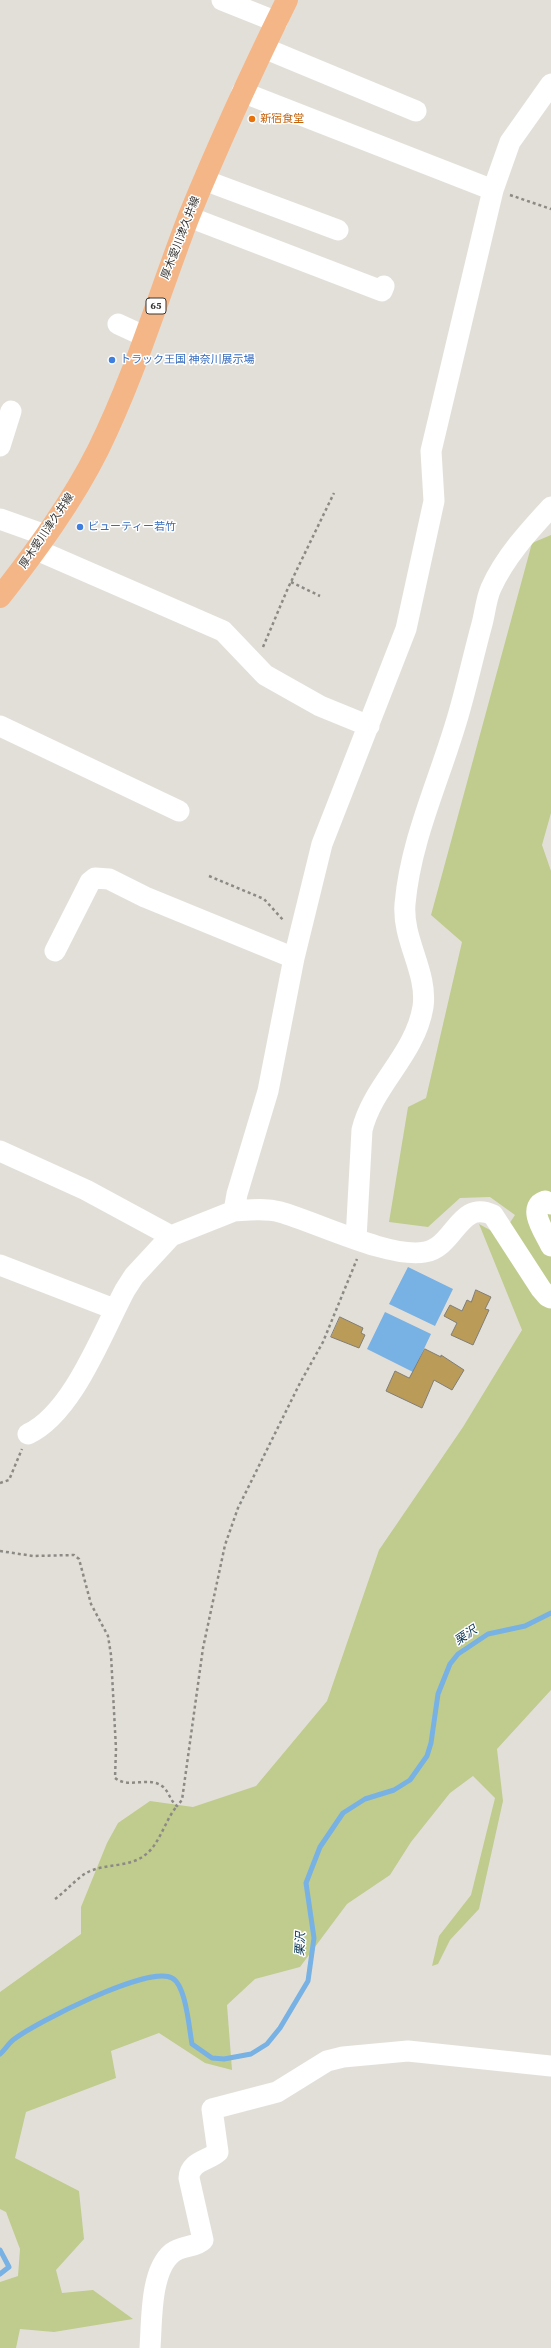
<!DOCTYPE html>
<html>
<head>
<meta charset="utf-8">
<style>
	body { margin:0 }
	canvas { display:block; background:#e2dfd8 }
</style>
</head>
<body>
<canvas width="551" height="2348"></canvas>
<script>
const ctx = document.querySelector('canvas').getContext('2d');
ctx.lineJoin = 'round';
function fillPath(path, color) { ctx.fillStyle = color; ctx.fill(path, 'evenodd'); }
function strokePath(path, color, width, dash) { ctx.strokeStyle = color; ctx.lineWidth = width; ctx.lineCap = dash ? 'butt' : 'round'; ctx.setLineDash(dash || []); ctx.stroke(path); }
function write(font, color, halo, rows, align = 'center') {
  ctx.font = font + ' "Source Serif 4","Noto Sans JP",serif'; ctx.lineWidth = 3; ctx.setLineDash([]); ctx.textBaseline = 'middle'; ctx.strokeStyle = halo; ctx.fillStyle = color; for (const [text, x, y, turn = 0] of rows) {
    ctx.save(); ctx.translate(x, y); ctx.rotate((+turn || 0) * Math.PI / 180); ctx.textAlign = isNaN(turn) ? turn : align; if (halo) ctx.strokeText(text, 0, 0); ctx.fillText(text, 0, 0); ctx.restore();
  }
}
const green = new Path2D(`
	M551 535V813L542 845 551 871V1690L497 1749 503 1801 479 1909 450 1940 438 1964 432 1966 439 1936 471 1895 495 1798 473 1776 450 1793 411 1842 390 1875 347 1904 300 1967 255 1979 227 2005 232 2070 205 2063 159 2033 111 2051 116 2078 26 2112 15 2158 79 2191 84 2239 56 2270 62 2293 93 2290 133 2319 54 2332 20 2329 16 2348H0V2282L18 2276 20 2249 6 2212 0 2209V1992L81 1934V1907L107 1843 118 1823 150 1801 193 1807 256 1786 327 1701 379 1550 463 1427 522 1330 479 1224 501 1236 515 1215 490 1197 460 1198 428 1227 389 1222 408 1107 426 1098 462 942 431 915 532 543Z`);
const water = new Path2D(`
	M408 1267 453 1289 435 1326 389 1304Z
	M385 1312 431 1334 413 1372 367 1349Z`);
const stream = new Path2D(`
	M0 2054C5 2050 8 2044 13 2040 35 2023 148 1965 172 1978 186 1985 189 2028 192 2044L212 2058 224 2059 251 2054 267 2044 280 2028 308 1981 314 1938 306 1883 320 1847 343 1813 365 1799 394 1790 410 1780 427 1756 431 1743 438 1694 450 1664 458 1654 488 1634 525 1626 551 1613
	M0 2250 9 2267 0 2274`);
const building = new Path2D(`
	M476 1290 491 1297 485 1309 489 1310 473 1345 451 1335 457 1323 444 1316 450 1305 462 1311 467 1300 471 1302Z
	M340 1317 363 1328 361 1333 365 1335 359 1348 331 1337Z
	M425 1349 441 1357V1355L464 1370 452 1390 434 1380 422 1408 386 1391 395 1371 409 1378Z`);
const path = new Path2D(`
	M510 195 551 209
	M291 582 320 596
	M263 647 288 588 334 493
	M209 876 264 899 284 921
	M0 1483 9 1480 22 1449
	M0 1551 33 1556 74 1555 79 1559 91 1604 108 1636 111 1655 116 1749 115 1778C129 1789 148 1776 162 1786 169 1791 170 1801 177 1806L182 1800 203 1648 225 1545 238 1508 300 1383 323 1342 357 1259
	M55 1899C66 1891 75 1880 86 1873 104 1863 129 1868 145 1855 160 1844 165 1820 177 1806`);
const minor = new Path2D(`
	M222 0 277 22
	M264 48 416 111
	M242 92 493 190
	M204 180 338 230
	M189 217 382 291 384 286
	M118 324 144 336
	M0 446 11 411
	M0 519 45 535
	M37 550 223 631 265 675 320 706 369 726
	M0 726 179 811
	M55 951 90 882 95 878 109 879 145 897 294 958
	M0 1151 86 1190 171 1236 234 1211 237 1194 268 1091 294 958 322 844 406 629 434 501 431 451 493 190 510 142 551 84
	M551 1204 545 1201C526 1207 545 1233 551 1246
	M234 1211C250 1210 265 1208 280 1212 316 1222 390 1259 425 1252 455 1247 459 1199 493 1215L541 1289 547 1296 551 1298
	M356 1239 362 1130C373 1085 415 1055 423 1007 428 972 402 940 405 904 411 836 442 775 460 709 468 681 474 653 482 624 485 613 486 599 491 588 505 557 528 532 551 507
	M0 1265 114 1309
	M28 1434C73 1413 102 1333 125 1290L134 1276 171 1236
	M150 2348C152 2321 150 2271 172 2253 182 2245 195 2248 203 2240L189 2178C190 2161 208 2161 218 2152L212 2109 277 2092 327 2061 343 2057 408 2051 551 2066`);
const major = new Path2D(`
	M0 597C36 551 72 502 98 450 135 375 159 294 189 216 219 143 252 71 287 0`);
const markers = [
	[252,119,4,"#e8710a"],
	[112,360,4,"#3f7fe0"],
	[80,527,4,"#3f7fe0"]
];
const shields = [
	[156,306,20]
];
const shieldNames = [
	["65",156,306]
];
const foodNames = [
	["新宿食堂",260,119]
];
const streetNames = [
	["厚木愛川津久井線",181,238,-69],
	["厚木愛川津久井線",47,531,-56]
];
const shopNames = [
	["トラック王国 神奈川展示場",120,360],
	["ビューティー若竹",88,527]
];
const waterNames = [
	["栗沢",466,1636,-34],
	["栗沢",301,1944,-87]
];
fillPath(green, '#c0cc8e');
fillPath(water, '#78b1e3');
strokePath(stream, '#78b1e3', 5);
fillPath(building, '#ba9c58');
strokePath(building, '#807d77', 1);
strokePath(path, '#8c8a85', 2.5, [3, 3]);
strokePath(minor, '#fff', 21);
strokePath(major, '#f5b687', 22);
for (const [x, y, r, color] of markers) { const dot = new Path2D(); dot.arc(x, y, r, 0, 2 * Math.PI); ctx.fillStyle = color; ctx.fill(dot); strokePath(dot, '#fff', 1.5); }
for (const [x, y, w] of shields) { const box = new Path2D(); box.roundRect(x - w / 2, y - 8, w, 16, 3); ctx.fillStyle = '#fff'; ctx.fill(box); strokePath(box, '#393735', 1); }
write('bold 10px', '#393735', null, shieldNames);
write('11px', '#c56008', '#fff', foodNames, 'left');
write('11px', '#393735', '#fff', streetNames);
write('11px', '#366cbe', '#fff', shopNames, 'left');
write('italic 12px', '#023151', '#fff', waterNames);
</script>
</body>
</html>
